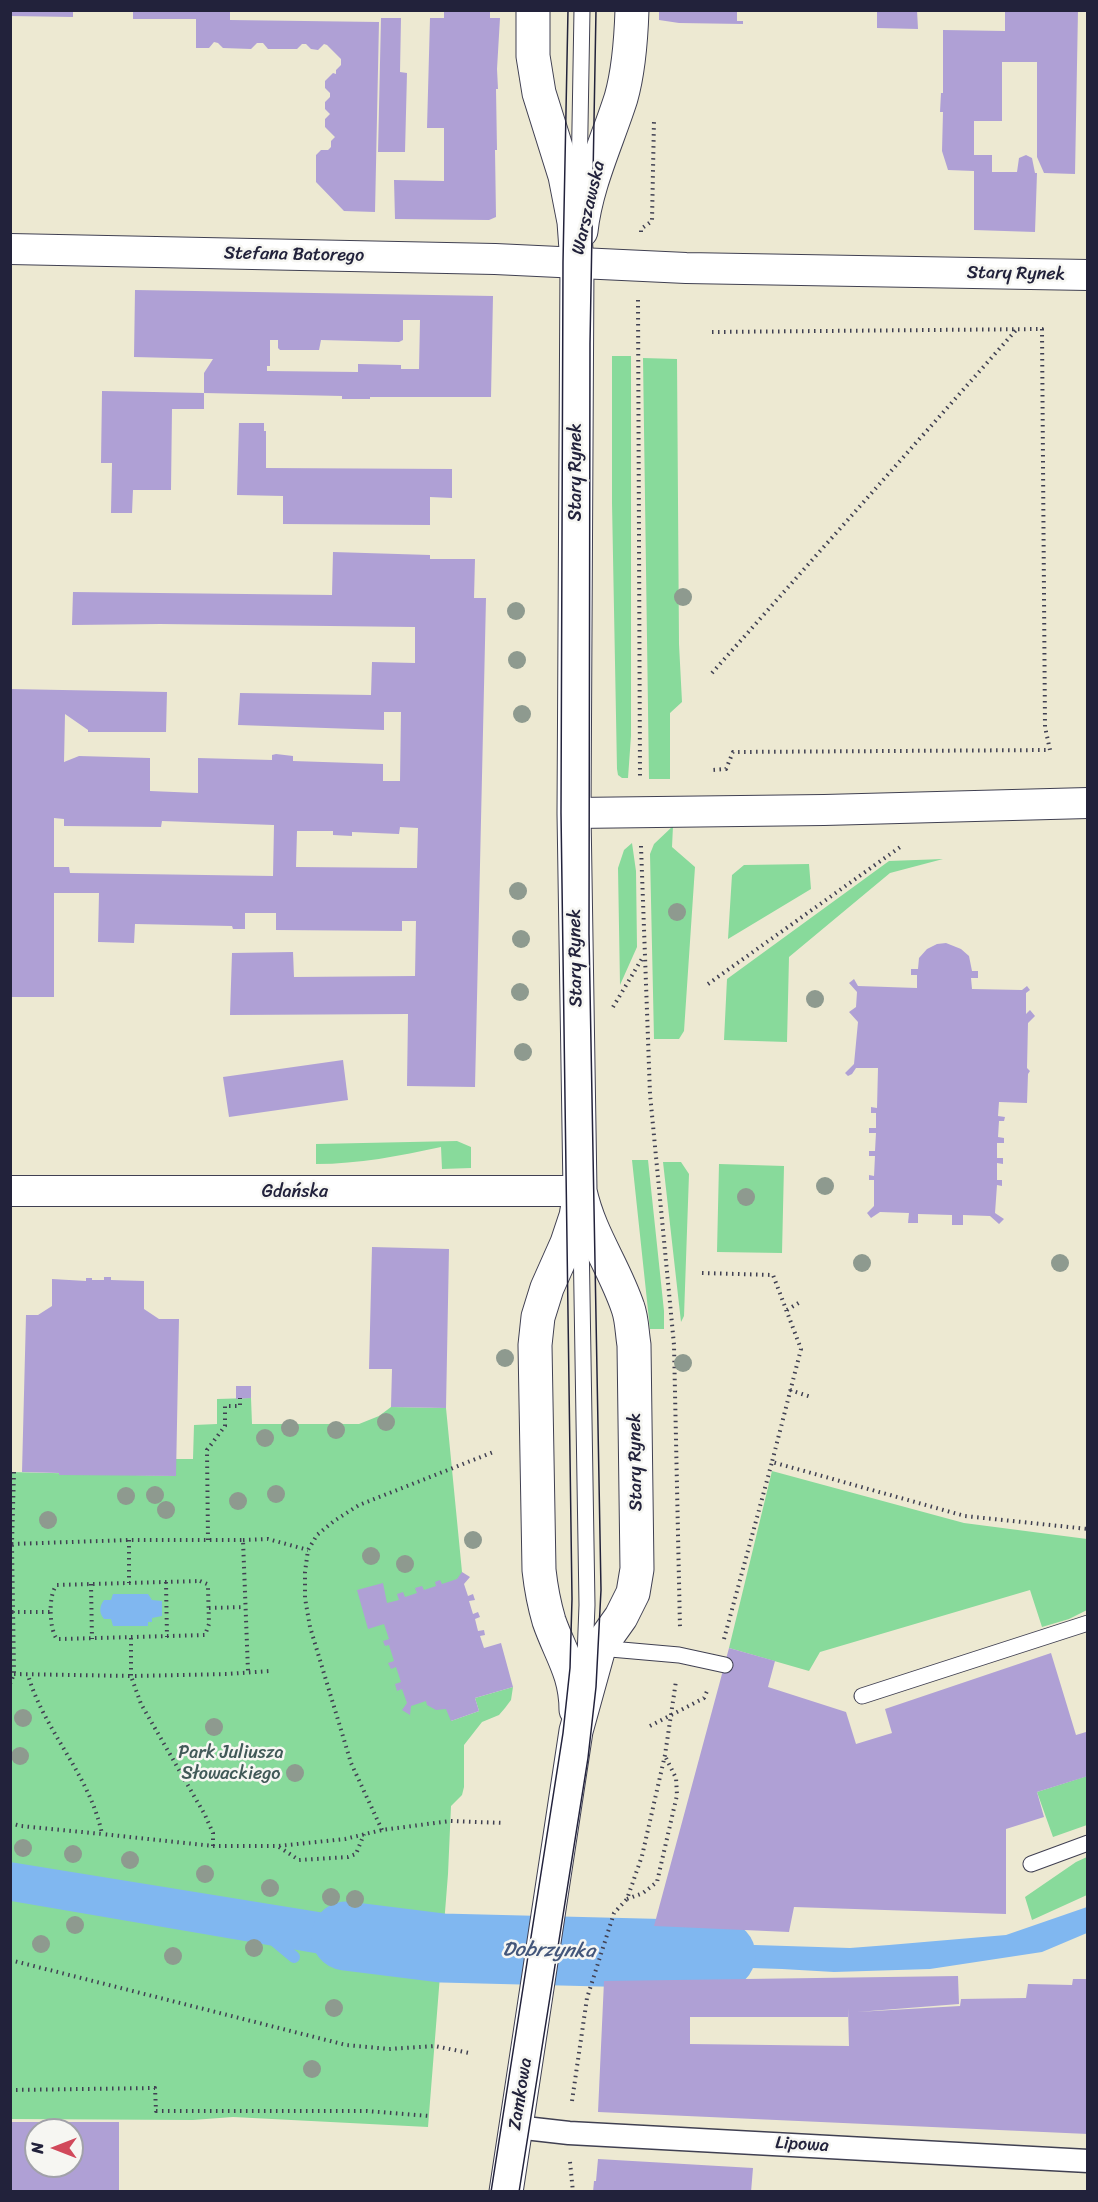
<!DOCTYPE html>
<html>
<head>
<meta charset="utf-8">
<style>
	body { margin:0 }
	#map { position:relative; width:1098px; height:2202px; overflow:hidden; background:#ede9d2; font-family:Sriracha,sans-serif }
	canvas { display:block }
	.frame { position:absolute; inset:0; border:12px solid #22223b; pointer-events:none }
	.north { position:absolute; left:24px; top:2118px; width:60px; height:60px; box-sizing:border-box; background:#f6f6f2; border:2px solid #a1a1a9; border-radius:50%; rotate:270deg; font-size:16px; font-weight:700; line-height:24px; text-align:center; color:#22223b }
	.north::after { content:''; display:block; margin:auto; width:21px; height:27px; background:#d1495b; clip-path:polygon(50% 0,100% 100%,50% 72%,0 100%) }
</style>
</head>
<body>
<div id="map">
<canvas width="1098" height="2202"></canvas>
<div class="frame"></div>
<div class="north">N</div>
</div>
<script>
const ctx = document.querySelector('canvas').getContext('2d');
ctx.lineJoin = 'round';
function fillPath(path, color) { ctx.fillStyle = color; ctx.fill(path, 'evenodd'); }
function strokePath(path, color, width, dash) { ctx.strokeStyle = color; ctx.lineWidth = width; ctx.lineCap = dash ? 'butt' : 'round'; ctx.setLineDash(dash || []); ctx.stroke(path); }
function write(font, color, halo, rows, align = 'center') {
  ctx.font = font + ' Sriracha,sans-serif'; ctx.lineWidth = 5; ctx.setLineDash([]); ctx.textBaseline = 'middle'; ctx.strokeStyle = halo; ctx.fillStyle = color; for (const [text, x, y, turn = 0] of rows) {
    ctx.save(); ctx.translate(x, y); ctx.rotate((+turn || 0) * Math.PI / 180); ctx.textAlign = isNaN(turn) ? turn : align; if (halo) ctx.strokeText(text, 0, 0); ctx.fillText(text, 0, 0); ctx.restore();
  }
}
const green = new Path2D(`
	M612 356H631V736L628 778H622L618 775 617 769 612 503Z
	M643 358 677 359 679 644 682 702 670 713V779H649Z
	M673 826 672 847 695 867 684 1031 679 1039H654L650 854 654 844Z
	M632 843 636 871 637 947 620 985 618 868 624 850Z
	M943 859 890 873 789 957 787 1042 724 1040 727 979 889 861Z
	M809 864 811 889 728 939 732 875 744 865Z
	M457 1141 471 1147V1168L442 1169 441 1147C399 1156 359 1164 316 1164V1144Z
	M632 1160H648L664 1311V1329H650Z
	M663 1162H681L689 1174 684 1316 681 1322Z
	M719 1164 784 1166 782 1253 717 1252Z
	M251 1398 252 1424H359L379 1416 391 1407 446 1408 462 1572 451 1721 479 1711 475 1698 513 1687 511 1700 505 1708 499 1715 482 1722 464 1745V1787L462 1795 451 1806 448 1874 428 2127 233 2117 193 2120 11 2119 10 1472 176 1476V1459H193L194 1425 217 1424V1399Z
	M772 1471 964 1523 1087 1539V1610L1069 1619 1042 1627 1030 1590 820 1652 809 1671 729 1648Z
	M1087 1776V1825L1053 1837 1037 1792Z
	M1087 1857V1895L1032 1920 1025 1897 1076 1862Z`);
const water = new Path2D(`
	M113 1594H148L152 1600 162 1601V1616L152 1618V1622H148V1626H113L111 1619H104C99 1613 99 1607 104 1600H111Z
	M10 1862 362 1919 379 1917H444L440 1972 413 1970 382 1960 373 1963 11 1901Z
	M1087 1907V1933L1042 1952 930 1969 834 1972 782 1969 627 1964 628 1941 850 1948 889 1945 1006 1935Z`);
const stream = new Path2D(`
	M270 1937 294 1957`);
const river = new Path2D(`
	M346 1936 442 1948 721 1955`);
const building = new Path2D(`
	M10 10H73V17L10 16Z
	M133 10H230V20L379 22 375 212 344 211 316 182V155L321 150H328L331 147V141L335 137 325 127V119L330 114 325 109V102L330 97V93L325 88V81L333 73 336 74V70L341 65V59L327 45 324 44 318 50 311 49 306 44H302L297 49H268L263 43H257L251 49 223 48 218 43 214 42 209 48H196V19H133Z
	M444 10H490V18H500L497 69 498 89H496L497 150H495L496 217 489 220 395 219 394 180 444 181V128H427L430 18H444Z
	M659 10H737V21H743V24L679 23 659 20Z
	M877 10H917L918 29 877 28Z
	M1005 10H1078L1075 174 1044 173 1037 157V62H1002V121H974V155H992V172H1017L1019 158 1026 155 1032 158 1035 173H1037L1035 232 974 230V171L948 170 942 151 943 112H940L941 93H943V30L1005 31Z
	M381 18H401L400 72 407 73 405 152H378Z
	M135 290 493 296 491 397H370V399H342V396L204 393V373L213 359 134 357ZM403 320H420L419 369H401V365L358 364V372L267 371V366H270V340H278V348L280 350H319L321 340 399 342 403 340Z
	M102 391 204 393V409H172L171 490H133L132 513H111L112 463H101Z
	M239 423H264V431H266V468L452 469V498L430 497V525L283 524V496L237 495Z
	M333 552 430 555V559H475L474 598H486L475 1087 407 1086 408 1014 230 1015 232 953 293 952 294 977 415 976 416 921H402V931L276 930V913H245V929H233L232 926 135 924 134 943 98 942 99 893H54V997H10V689L167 692 166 732H88V730L65 714 64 762 79 756 150 758V791L198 793V758L272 760V755L276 754 293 756V761L383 764V781H400L401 712H384V730L238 725 240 693 371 695 372 662 415 663V627L160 624 72 625 73 592 332 595ZM54 818 64 819V826L161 827 162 821 274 825 273 876 70 873 69 867H54ZM400 827 418 828 417 868 296 867 297 831H333V835L352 836V832L399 834Z
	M946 943 961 949 969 956 972 971H978V978H971L972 989 1022 990 1027 986 1030 990 1026 993V1014L1030 1010 1035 1016 1028 1023 1027 1068 1030 1071 1028 1074 1027 1103 999 1102 998 1116 1005 1117 1004 1121H999L998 1137 1004 1138V1143H997V1158H1003V1164L997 1163V1180H1002V1186L997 1185 995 1213 1004 1219 999 1224 990 1216 963 1215V1225H952V1215L918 1214V1223H908L909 1213 880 1212 871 1218 867 1213 874 1206V1180H869V1175L874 1176 875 1156H869V1151H875L876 1133H869V1128H876V1113H871V1107L877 1108 878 1068H856L852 1074 848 1076 845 1073 854 1064 858 1022 849 1012 856 1007 857 992 849 983 854 979 858 986 917 988V975H911V969H918L919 958 927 949 937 944Z
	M343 1060 348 1100 229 1117 223 1077Z
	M372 1247 449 1249 446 1408 391 1407 392 1369H369Z
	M104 1277H111V1280L144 1281V1309L159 1319H179L176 1476 59 1475V1473L22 1472 26 1315H38L52 1306V1279L86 1281V1278H92V1280H104Z
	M236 1386H251V1398L236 1399Z
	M462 1572 470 1577 464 1584 468 1596 473 1594 475 1600 469 1601 473 1614 478 1612 480 1617 475 1619 478 1631 484 1630 485 1635 480 1636 484 1648 501 1643 513 1687 475 1698 479 1711 451 1721 446 1709 436 1710 427 1705 426 1701 411 1706 410 1715 402 1710 407 1703 402 1689 397 1691 395 1684 401 1682 396 1667 391 1669 388 1663 394 1661 389 1645 385 1646 383 1641 389 1639 384 1624 368 1629 357 1590 383 1583 387 1603 399 1600 397 1594 403 1592 405 1597 417 1593 415 1588 422 1586 424 1590 436 1586 435 1582 440 1580 442 1584 457 1579Z
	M729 1648 775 1661 768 1687 846 1712 856 1744 892 1733 885 1709 1051 1653 1076 1735 1086 1732 1088 1738V1776L1037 1792 1044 1817 1006 1829V1914L794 1907 789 1932 654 1926Z
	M958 1976 959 2004 857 2012 960 2006 961 1999 1026 1998 1028 1984 1072 1985 1073 1979H1088V2134L598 2112 604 1981ZM848 2008 849 2046 690 2044V2017H848Z
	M10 2122H119V2192H10ZM36 2130H72V2166H36Z
	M598 2159 753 2168 751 2192H593L594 2181H596Z`);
const path = new Path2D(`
	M641 232V229L652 221 654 120
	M638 300 640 778
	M712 332 1042 329 1045 727 1050 750 733 752 726 769 712 770
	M712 673 1017 329
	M641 846 650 1094 674 1345 680 1629
	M708 984 903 845
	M613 1007 643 957
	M702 1273 773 1275 801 1349 772 1462
	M787 1310 800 1302
	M790 1390 811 1397
	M14 1472 12 1544 129 1540H243L248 1671
	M129 1540V1583
	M208 1540 207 1450 225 1426V1406H240V1398
	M243 1540 268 1539 308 1550
	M200 1581 207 1584 208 1588 209 1624 205 1635 61 1639H57C49 1630 48 1593 57 1585Z
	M166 1582 167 1637
	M91 1584 92 1639
	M209 1608 245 1607
	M12 1612H52
	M131 1638V1676L227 1674 270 1671
	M724 1639 772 1462 965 1516 1088 1529
	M14 1674 131 1676 141 1704 205 1815 213 1833V1846L102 1834
	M10 1684 14 1674 12 1544
	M650 1726 704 1698 708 1689
	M10 1823 21 1826 102 1834C90 1775 44 1731 28 1675
	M382 1830 351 1763 310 1627 305 1598V1572L308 1550 317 1535 334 1521 359 1505 496 1451
	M213 1846H278L345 1839 382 1830 450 1821 504 1823
	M279 1847 299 1860 348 1857 356 1854 364 1834
	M627 1899 643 1893 657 1882 677 1795 676 1778 665 1756
	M10 1960 346 2045 389 2049 435 2046 469 2053
	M10 2090 155 2088 156 2111H367L429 2116
	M572 2101 587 1998 614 1913 627 1899 642 1856 665 1755 676 1681
	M570 2162 573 2192`);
const service = new Path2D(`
	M579 184 582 10
	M581 1234 587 1605 585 1657
	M599 1648 679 1655 725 1665
	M862 1696 1088 1623
	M1031 1864 1088 1843`);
const pedestrian = new Path2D(`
	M516 2127 569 2133 1088 2161`);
const minor = new Path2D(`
	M10 249 495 259 686 268 1088 275
	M574 813 824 810 1088 803
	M10 1191H580`);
const tertiary = new Path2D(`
	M581 231C586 185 607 142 621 98 629 70 631 40 632 10
	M576 1710C576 1673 560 1653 549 1621 544 1604 541 1588 539 1570L535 1345 538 1317 547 1288 567 1243 576 1216 580 1193
	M506 2192 576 1731 599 1648 621 1617 633 1593 637 1569 634 1345C632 1333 632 1319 628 1308 614 1266 590 1236 580 1191L574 813 577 263 574 222 565 176 539 93 533 56V10`);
const tram = new Path2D(`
	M491 2192 563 1733 570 1668 572 1599 561 813 563 262 568 10
	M519 2192 588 1758 596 1687 601 1590 589 934 590 343 596 10`);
const trees = [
	[683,597],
	[516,611],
	[517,660],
	[522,714],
	[518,891],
	[677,912],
	[521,939],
	[520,992],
	[815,999],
	[523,1052],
	[825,1186],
	[746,1197],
	[862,1263],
	[1060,1263],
	[505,1358],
	[683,1363],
	[386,1422],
	[290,1428],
	[336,1430],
	[265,1438],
	[276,1494],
	[155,1495],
	[126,1496],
	[238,1501],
	[166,1510],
	[48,1520],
	[473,1540],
	[371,1556],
	[405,1564],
	[23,1718],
	[214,1727],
	[20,1756],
	[295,1773],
	[23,1848],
	[73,1854],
	[130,1860],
	[205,1874],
	[270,1888],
	[331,1897],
	[355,1899],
	[75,1925],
	[41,1944],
	[254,1948],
	[173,1956],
	[334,2008],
	[312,2069]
];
const streetNames = [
	["Warszawska",589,208,-77],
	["Stefana Batorego",294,255,1],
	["Stary Rynek",1016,274,1],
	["Stary Rynek",576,472,-90],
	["Stary Rynek",576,958,-91],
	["Gdańska",295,1192],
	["Stary Rynek",636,1462,-91],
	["Zamkowa",521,2094,-81],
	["Lipowa",802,2145,3]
];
const parkNames = [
	["Park Juliusza",231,1753],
	["Słowackiego",231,1774]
];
const waterNames = [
	["Dobrzynka",549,1951,1]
];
fillPath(green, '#88da9b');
fillPath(water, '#80b7f0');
strokePath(stream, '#80b7f0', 12);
strokePath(river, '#80b7f0', 69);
fillPath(building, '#afa0d5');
strokePath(service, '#404052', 17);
strokePath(pedestrian, '#404052', 25);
strokePath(minor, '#404052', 32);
strokePath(tertiary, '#404052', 35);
strokePath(path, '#404052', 4, [1.5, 4.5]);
strokePath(service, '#fff', 15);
strokePath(pedestrian, '#fff', 22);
strokePath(minor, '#fff', 30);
strokePath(tertiary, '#fff', 33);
strokePath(tram, '#22223b', 1.5);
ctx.fillStyle = '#8e9a8f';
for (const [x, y] of trees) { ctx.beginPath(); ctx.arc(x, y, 9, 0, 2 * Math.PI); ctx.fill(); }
write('18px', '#22223b', '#f6f6f2', streetNames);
write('18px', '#415958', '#f6f6f2', parkNames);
write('italic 20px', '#43567a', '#f6f6f2', waterNames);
</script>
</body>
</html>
